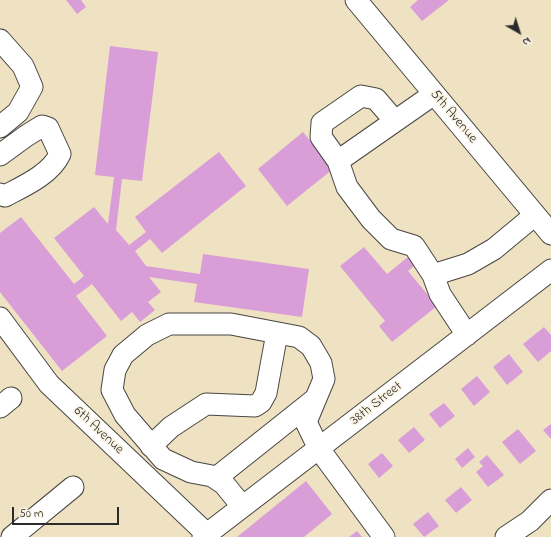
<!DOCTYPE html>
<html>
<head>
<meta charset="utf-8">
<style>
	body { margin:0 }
	#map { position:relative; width:551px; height:537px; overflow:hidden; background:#efe2c2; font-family:"Indie Flower",sans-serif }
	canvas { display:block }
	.north { position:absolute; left:499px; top:12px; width:40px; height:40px; -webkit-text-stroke:3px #fcf5e5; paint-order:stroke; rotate:141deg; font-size:11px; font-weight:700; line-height:16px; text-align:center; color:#2b2b2b }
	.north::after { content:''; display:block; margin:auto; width:14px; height:18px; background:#2b2b2b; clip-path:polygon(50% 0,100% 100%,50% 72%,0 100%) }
	.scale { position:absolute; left:12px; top:507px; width:107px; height:18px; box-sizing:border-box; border:2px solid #2b2b2b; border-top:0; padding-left:5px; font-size:12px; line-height:14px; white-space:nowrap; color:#2b2b2b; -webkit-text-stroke:3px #fcf5e5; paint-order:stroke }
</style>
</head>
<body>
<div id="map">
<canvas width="551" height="537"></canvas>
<div class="north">N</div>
<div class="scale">50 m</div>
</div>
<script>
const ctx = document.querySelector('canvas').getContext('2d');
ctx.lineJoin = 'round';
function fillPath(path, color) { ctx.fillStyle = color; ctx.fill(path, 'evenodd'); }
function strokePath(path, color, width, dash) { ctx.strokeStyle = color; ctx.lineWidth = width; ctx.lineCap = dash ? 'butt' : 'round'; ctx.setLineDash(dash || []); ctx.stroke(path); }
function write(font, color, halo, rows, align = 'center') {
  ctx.font = font + ' "Indie Flower",sans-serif'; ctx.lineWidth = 3.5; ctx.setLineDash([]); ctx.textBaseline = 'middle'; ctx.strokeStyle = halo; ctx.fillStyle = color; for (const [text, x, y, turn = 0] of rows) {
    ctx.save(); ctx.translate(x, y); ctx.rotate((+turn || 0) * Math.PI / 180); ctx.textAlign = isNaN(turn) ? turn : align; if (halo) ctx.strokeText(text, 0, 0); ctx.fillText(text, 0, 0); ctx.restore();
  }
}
const building = new Path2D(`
	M66 0H81L86 7 77 14Z
	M418 0H449L422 21 410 7Z
	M110 46 158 52 142 181 122 179 116 230 129 245 146 232 135 217 219 152 246 186 162 253 150 239 135 251 146 266 200 274 203 254 309 269 302 317 194 302 197 284 149 277 161 292 148 302 155 310 140 322 132 312 121 321 92 284 76 296 107 336 62 371 0 292V233L21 217 74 284 84 276 54 238 94 207 108 224 114 177 95 175Z
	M303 132 333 169 287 206 258 169Z
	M364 247 387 274 408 257 415 265 408 271 437 306 392 342 379 326 385 321 340 266Z
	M544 327 551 335V351L538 362 523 344Z
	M509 354 523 372 507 385 493 367Z
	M477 376 490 392 474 406 461 389Z
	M444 403 455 416 440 428 429 414Z
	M551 424V439L543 430Z
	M414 427 425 440 409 453 398 440Z
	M518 429 536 451 520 464 502 442Z
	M468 448 475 457 462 468 455 459Z
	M382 453 393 466 379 478 368 464Z
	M487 455 504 475 488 487 476 472 483 466 479 462Z
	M306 481 332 514 304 537H237Z
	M461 487 472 500 456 513 445 500Z
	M428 512 439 526 424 537 413 524Z
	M357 531 362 537H349Z`);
const minor = new Path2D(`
	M356 0 551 234
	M0 40 23 66 32 87 18 112 0 127
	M434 94 338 161 347 187 371 219 391 239 414 246 433 275 440 294 467 335
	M0 155 26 136 42 126 48 128 60 154C51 174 24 186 5 196L0 194
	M338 161 321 137 322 123 361 96 376 99 394 120
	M433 275 468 264 494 249 535 215
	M0 318 49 384 210 537
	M0 407 11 398
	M151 446 171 427 206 404 255 406 261 402 266 393 277 333
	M216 478 314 400
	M242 506 224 484 212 476 191 472 163 459 125 415 112 390 115 370 123 355 147 335 169 324H231L299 337 311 346 321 363 324 379 306 422 319 449 384 537
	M12 537 73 487
	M203 537 551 270
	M506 537 530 521 551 500`);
const streetNames = [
	["5th Avenue",453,117,50],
	["38th Street",377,404,-38],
	["6th Avenue",98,431,43]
];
fillPath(building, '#d99ed7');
strokePath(minor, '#484642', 23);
strokePath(minor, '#fff', 21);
write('14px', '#2b2b2b', '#fcf5e5', streetNames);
</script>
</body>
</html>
